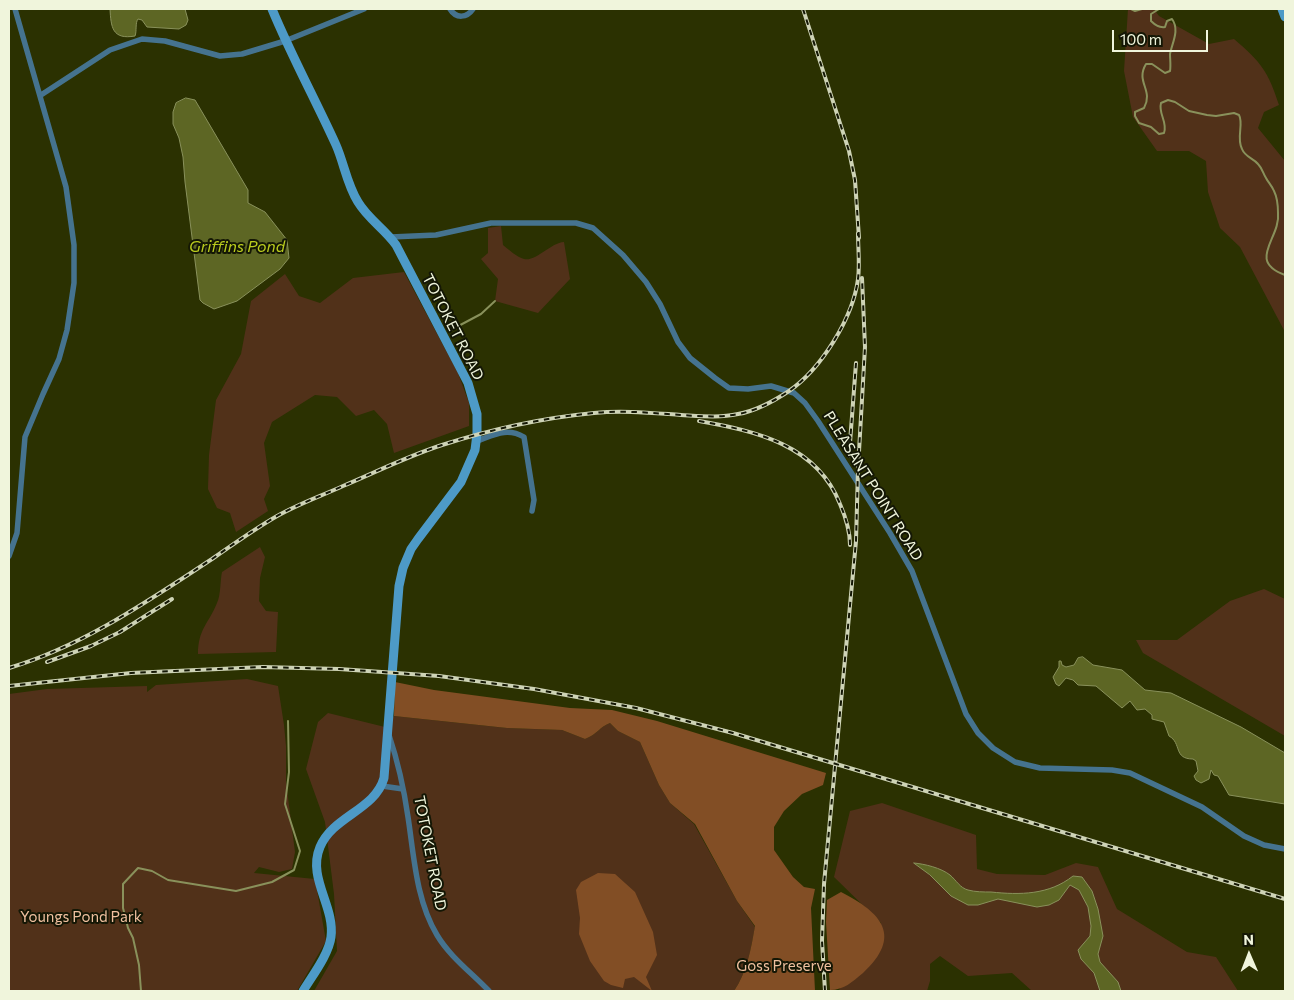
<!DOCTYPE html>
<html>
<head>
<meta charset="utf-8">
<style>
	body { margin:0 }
	#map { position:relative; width:1294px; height:1000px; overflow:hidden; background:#2b3101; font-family:Commissioner,sans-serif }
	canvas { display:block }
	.frame { position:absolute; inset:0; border:10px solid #f0f5dc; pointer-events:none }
	.north { position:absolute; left:1224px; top:930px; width:50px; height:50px; -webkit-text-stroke:4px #141705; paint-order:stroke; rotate:359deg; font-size:14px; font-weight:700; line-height:20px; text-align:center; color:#f0f5dc }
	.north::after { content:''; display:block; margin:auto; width:18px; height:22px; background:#f0f5dc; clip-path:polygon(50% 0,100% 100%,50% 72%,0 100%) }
	.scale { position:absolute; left:1112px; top:30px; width:96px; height:22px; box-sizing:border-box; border:2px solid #f0f5dc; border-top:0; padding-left:6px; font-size:15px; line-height:18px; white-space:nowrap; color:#f0f5dc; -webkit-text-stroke:4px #141705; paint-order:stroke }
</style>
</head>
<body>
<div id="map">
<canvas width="1294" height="1000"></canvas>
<div class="frame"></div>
<div class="north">N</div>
<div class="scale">100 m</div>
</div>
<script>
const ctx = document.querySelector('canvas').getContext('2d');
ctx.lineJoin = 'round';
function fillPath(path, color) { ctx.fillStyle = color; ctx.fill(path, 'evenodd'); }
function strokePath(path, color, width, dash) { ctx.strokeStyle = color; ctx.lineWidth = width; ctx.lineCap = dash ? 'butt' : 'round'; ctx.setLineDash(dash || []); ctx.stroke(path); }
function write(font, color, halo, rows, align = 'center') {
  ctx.font = font + ' Commissioner,sans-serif'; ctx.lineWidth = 4; ctx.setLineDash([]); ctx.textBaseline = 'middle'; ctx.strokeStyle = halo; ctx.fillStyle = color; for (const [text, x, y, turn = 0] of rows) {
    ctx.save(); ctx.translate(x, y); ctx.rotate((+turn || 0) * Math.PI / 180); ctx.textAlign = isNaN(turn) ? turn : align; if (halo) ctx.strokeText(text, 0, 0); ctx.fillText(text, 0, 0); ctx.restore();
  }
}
const green = new Path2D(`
	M1128 9H1154L1159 16 1209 44 1234 39C1261 62 1268 71 1279 105L1264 112 1258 128 1285 161V332L1240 247 1220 228 1208 192 1206 161 1189 151H1157L1133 117 1124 71Z
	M501 226 503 245C509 250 517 257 524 259 536 262 550 243 564 242L570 279 538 313 495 301 498 279 481 259 488 253V228Z
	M404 272 458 373 469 403V426L394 453 387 424 374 410 356 416 337 397 315 395 272 422 264 443 270 486 264 499 268 511 236 532 230 513 217 508 208 489 209 455 216 400 241 354 251 301 285 274 299 296 320 303 353 278Z
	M260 547 265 557 260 578 259 601 266 611 278 612 276 652 198 654C198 629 209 623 217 603 221 594 220 581 222 572Z
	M1264 589 1285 599V736L1143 653 1136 640H1177L1230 601Z
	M247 679 278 686 284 725 286 746V782L295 852 292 869 279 872 259 867 254 873 315 879 326 941 297 991H9V694L47 689 147 686V692L156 685Z
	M328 713 385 727 394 716 507 728 562 730 585 739C598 734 599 727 610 723L618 731 640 742 659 785 670 803 694 824 737 901 755 927C751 949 747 972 734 991H314L337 951 334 894 325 822 306 769 318 722Z
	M882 803 976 835 977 869 997 874 1045 875 1076 863 1098 867 1117 909 1187 952 1216 957 1238 991H1032L1012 973 968 976 940 956 930 964V981L927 991H830L839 990 881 923 834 877 850 811Z`);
const forest = new Path2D(`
	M395 682 434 690 570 708 612 710 657 721 826 773 823 785 802 794 784 811 774 827V850L793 877 804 887 815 889 811 908 815 991H734C747 972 751 949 755 926L737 901 695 824 670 803 659 785 640 742 618 731 610 723C599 727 598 734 585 739L562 730 507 728 394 716Z
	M598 873 615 874 635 892 653 932 657 955 646 977 652 991 634 977 625 979 623 988 611 985 604 981 590 961 579 934 580 918 576 890 581 882Z
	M841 892C882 913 903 936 863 973 852 982 844 990 830 990L826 922 827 900Z`);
const water = new Path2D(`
	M110 9H185L188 20 186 25 179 29 147 27 142 20 138 19C135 23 137 31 135 36 112 40 111 27 110 9Z
	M186 98 195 100 248 190V203L265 212 287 240 289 258 280 269 237 301 214 309 203 303 200 300 185 182 183 157 179 138 173 124V112L176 103Z
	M1083 657 1093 665 1122 670 1145 690 1171 693 1241 727 1285 753V804L1229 795 1218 776 1214 775 1211 770 1209 779 1201 783 1196 780 1194 776 1198 771 1196 761 1193 759C1173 759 1182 743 1169 736L1164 722 1152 719V715L1145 709 1137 710 1130 701 1122 708 1096 686 1078 685 1073 680 1066 678 1059 686 1056 684 1053 677 1059 667V661H1061L1062 665 1066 667 1074 665 1078 658Z
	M914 863C925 864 941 868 950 875 956 880 960 888 968 890 975 892 984 892 991 892 1020 895 1049 895 1073 876L1082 877 1092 891 1098 909 1103 936 1098 954 1100 962 1118 982 1121 991H1100L1094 973 1081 959 1078 950 1090 936 1091 926 1088 907 1079 890 1070 885 1059 900 1049 905 1037 907 998 899 978 905H968L951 896 930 875Z`);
const stream = new Path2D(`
	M1131 9 1135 11 1142 9
	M1159 9 1151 14V21C1155 25 1159 28 1165 27L1167 21 1172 19C1180 30 1172 43 1170 54 1170 60 1171 65 1170 71L1165 73 1152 64H1146C1135 82 1154 90 1144 108L1135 112V116L1139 123 1151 127 1159 134 1164 133C1168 122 1158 114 1161 103L1168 100 1175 102 1189 111 1207 115 1216 116 1234 113 1239 115C1244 124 1236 138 1242 149 1245 157 1253 158 1258 164 1262 168 1263 173 1266 178 1268 182 1272 186 1274 191 1277 197 1278 207 1278 213 1281 238 1246 261 1285 275
	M449 331 481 314 495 301
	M141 991 139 965 133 938 128 928 123 908V884L138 868 152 871 168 880 236 891 272 882 294 870 300 851 285 804 289 772 288 721`);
const street = new Path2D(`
	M450 9C456 19 467 18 473 9
	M41 95 110 50 142 39 165 41 220 56 242 54 285 41 364 9
	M391 237 436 235 491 223H576L593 228 623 255 646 282 660 304 678 342 690 358 715 378 729 388 748 389 771 386 794 393 805 403 818 421 890 533 912 571 966 714 978 733 993 748 1015 762 1040 768 1112 770 1130 773 1202 807 1244 836 1264 845 1285 849
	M477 441C494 435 507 427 524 437L534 500 532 511
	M9 556 17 533 25 437 43 394 59 359 67 330 74 283V245L66 187 15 9
	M389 735C398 762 404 789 408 817 414 856 416 900 437 935 450 957 472 973 489 991
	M382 786 403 789`);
const secondary = new Path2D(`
	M272 9C291 55 315 99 336 145 344 163 347 185 358 202 368 219 385 229 396 245L468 383 477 414V434L475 450 461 482 418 539 411 549 403 568 399 586 395 637 384 778C375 810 333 816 320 847 307 878 335 906 331 937 329 954 312 976 303 991
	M1282 9 1285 17`);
const rail = new Path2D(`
	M803 9 849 151 855 180 859 238
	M699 421C756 431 817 445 840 504 846 518 850 531 850 545
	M849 456 856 363
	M47 662 91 646 120 632 172 599
	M9 668C83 646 148 601 212 559 232 545 252 531 272 519 295 505 319 497 343 486 376 472 408 456 442 445 492 429 542 418 594 413 623 410 652 413 681 415 700 416 719 418 738 414 756 411 774 401 789 391 821 369 853 318 858 279 860 264 858 248 858 233
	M9 686 131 673 263 667 339 669 439 676 534 689 636 708 733 733 1285 899
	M825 991 822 941 824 884 856 541 858 469 865 347 862 278`);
const streetNames = [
	["TOTOKET ROAD",453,327,63],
	["PLEASANT POINT ROAD",873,486,58],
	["TOTOKET ROAD",430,853,79]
];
const parkNames = [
	["Youngs Pond Park",81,917],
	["Goss Preserve",784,966]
];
const waterNames = [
	["Griffins Pond",237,247]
];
fillPath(green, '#513119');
fillPath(forest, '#824e25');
fillPath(water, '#5d6624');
strokePath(water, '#89915b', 1);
strokePath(stream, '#89915b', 2);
strokePath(street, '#45738f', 5.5);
strokePath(secondary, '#4d9ac7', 9);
strokePath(rail, '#ced3b6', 4);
strokePath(rail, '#141705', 2, [5.5]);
write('15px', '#f0f5dc', '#141705', streetNames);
write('15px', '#f0c09f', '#141705', parkNames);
write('italic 16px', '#bacc1e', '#141705', waterNames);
</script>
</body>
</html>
